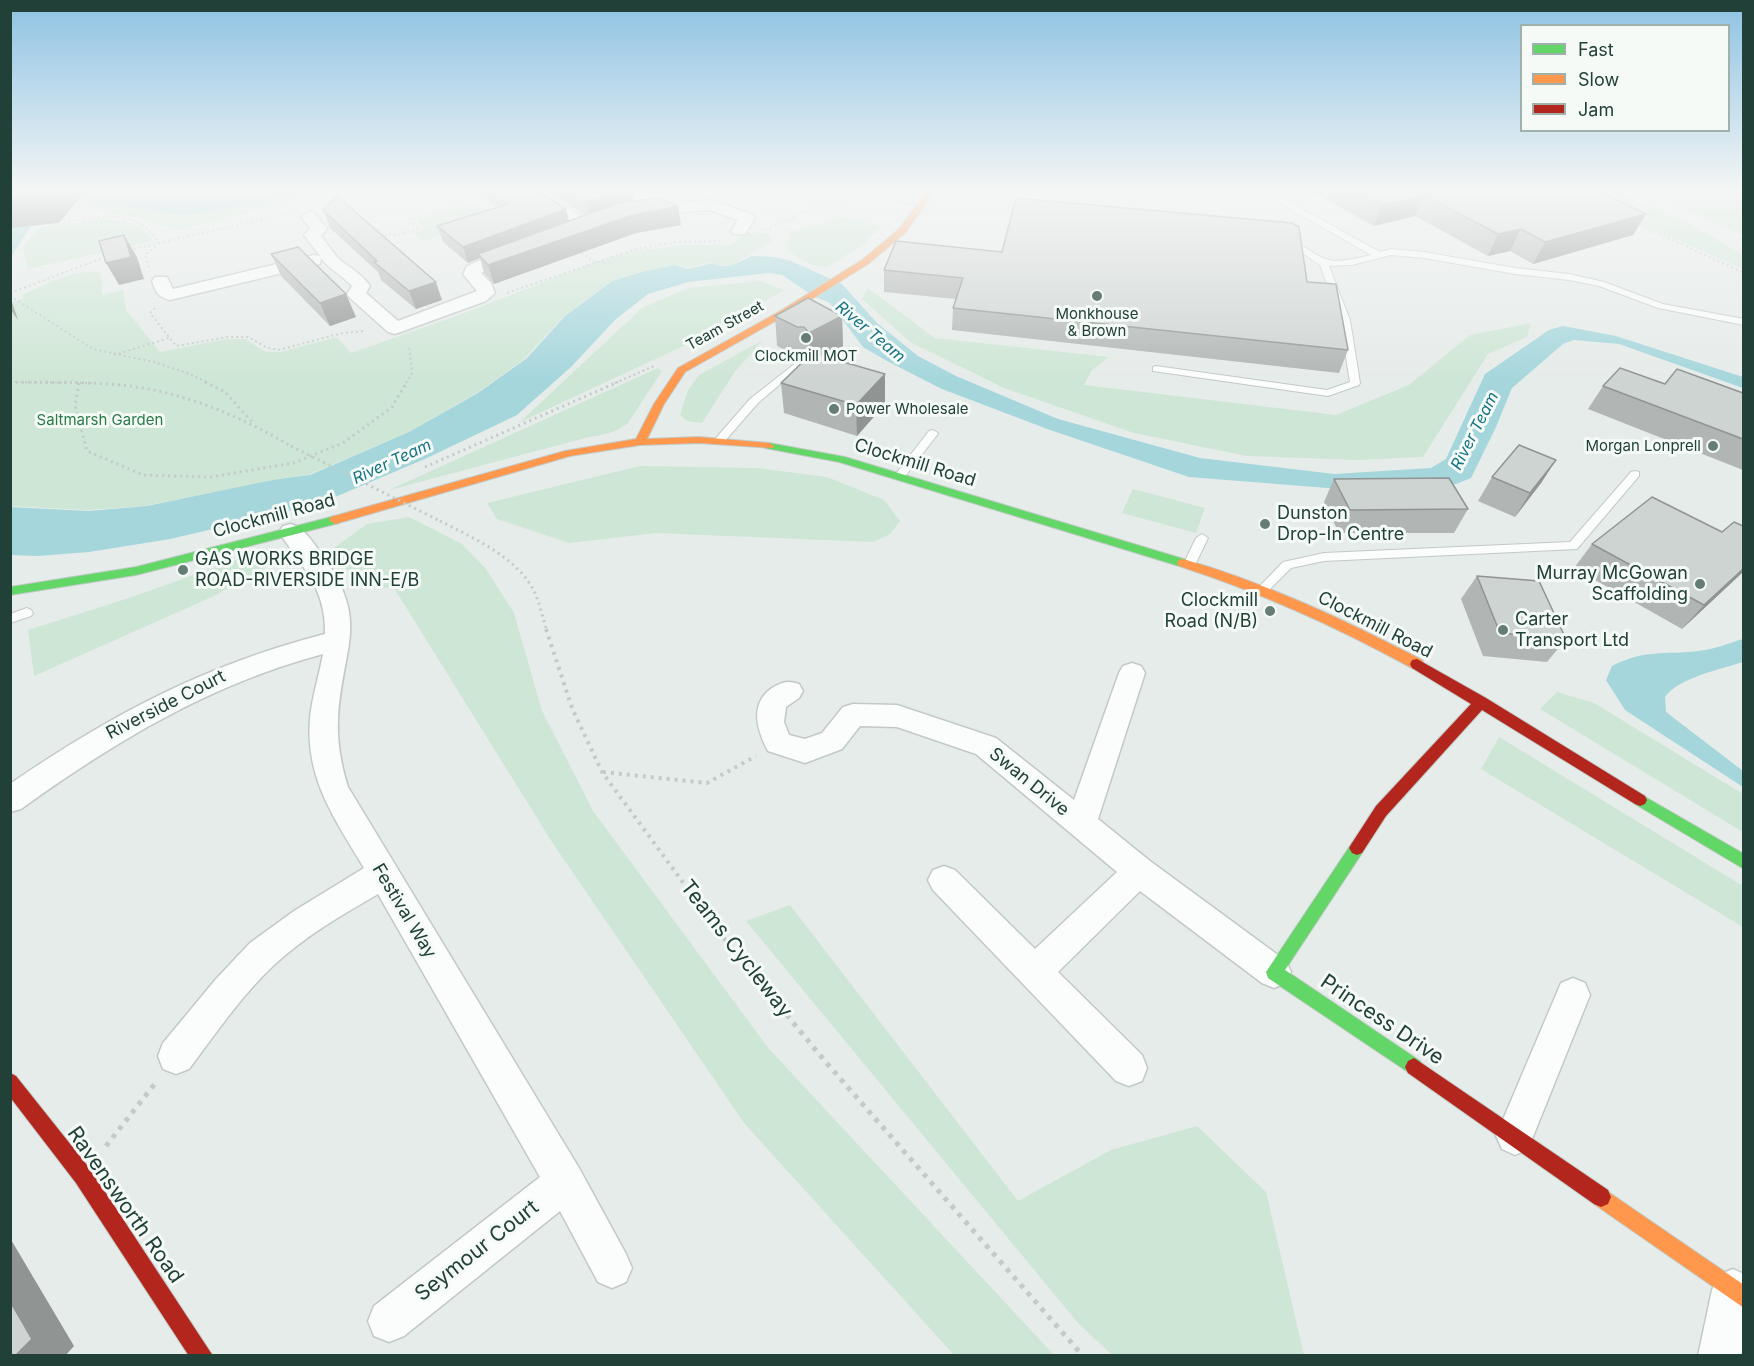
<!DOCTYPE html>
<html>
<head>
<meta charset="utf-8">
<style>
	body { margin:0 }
	#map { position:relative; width:1754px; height:1366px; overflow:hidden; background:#e6ece9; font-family:Inter,sans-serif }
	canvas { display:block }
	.frame { position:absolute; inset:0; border:12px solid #214138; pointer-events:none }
	.legend { position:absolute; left:1520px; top:24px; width:210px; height:108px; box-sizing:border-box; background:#f5faf7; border:2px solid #a0b0ab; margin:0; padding:8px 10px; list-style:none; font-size:18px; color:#214138 }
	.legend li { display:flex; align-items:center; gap:12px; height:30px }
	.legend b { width:30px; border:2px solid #a0b0ab }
</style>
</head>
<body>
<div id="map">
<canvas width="1754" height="1366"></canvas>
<div class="frame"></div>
<ul class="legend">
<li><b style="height:8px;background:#63d668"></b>Fast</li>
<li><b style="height:8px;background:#ff974d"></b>Slow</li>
<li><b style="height:8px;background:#b3261e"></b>Jam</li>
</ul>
</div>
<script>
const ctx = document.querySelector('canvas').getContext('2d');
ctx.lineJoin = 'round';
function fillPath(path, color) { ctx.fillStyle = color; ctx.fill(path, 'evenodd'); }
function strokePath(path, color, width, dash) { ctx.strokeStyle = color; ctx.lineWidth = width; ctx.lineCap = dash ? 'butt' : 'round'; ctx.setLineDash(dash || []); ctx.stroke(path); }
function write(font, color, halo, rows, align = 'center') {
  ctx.font = font + ' Inter,sans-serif'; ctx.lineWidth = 6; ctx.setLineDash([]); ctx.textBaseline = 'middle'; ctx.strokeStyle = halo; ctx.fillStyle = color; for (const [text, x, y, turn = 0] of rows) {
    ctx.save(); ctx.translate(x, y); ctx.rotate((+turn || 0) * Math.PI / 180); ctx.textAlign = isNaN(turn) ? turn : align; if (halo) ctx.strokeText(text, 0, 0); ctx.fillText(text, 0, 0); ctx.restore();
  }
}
const green = new Path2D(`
	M339 191 177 230 141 218 75 208 81 198 58 197 31 226 11 257 10 192 13 191Z
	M1578 191H1618L1688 223 1743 255V269L1571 193Z
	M1641 191H1743V195L1728 200 1743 196V235L1691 212 1728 200 1689 212Z
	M476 202 497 217 424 241 413 232 425 228 417 221Z
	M843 217 881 226 864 244 827 267 811 265 787 250 790 231Z
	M101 219C120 220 143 222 153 241L28 269 23 247 39 228Z
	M744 232 767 233 772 241 734 264 721 266 712 262 687 268 678 265 645 271 611 281 564 316 524 359 480 391 409 432 308 475 144 506 88 510 11 506V303L24 298 22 295C46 285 75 267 101 273L102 295 123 290 126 310 160 352 226 339H245L266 352H280L337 337 351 353 470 311 595 262 630 252 682 245H732Z
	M760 281 784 290 705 336 520 422 642 308 688 288Z
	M868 288 935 338 1109 357 1092 370 1084 385 1336 415 1409 385 1470 335 1531 323 1527 337 1488 354 1423 457 1358 460 1247 456 1134 433 1004 388 910 342 862 299Z
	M763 340 734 373 702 423 687 421 680 415 688 390 699 375Z
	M658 368 662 371 628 423C615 433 604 435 589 437L389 490Z
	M640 466 757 468 827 477 884 500 900 521 890 534 873 542 656 533 569 543 497 519 487 503Z
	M1133 489 1205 508 1196 533 1122 513Z
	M409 517 462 544 486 569 514 613 542 711 593 811 769 1049 1054 1355H954L744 1123 552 842 394 588 370 587 341 565 334 548 367 524Z
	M250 555 269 565 214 596 34 676 28 630 129 598Z
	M1557 692 1594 703 1743 794V832L1540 709Z
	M1499 737 1743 886V927L1481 769Z
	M790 905 1018 1201 1111 1150 1197 1126 1266 1192 1304 1355H1112L1078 1323 746 921Z`);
const water = new Path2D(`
	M11 191H306L259 204 184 215 58 197 31 226 11 257Z
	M751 256 774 257 791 261 842 284 877 323 918 356 956 376 1058 419 1200 458 1334 474 1431 468 1446 459 1485 374 1549 330 1563 326 1616 336 1743 377V388L1619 344 1574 340 1563 344 1512 388 1496 427 1471 478 1456 484 1338 482 1340 489 1189 477 1050 430 942 389 887 361 863 347 830 303 815 297 782 275 769 273 688 282 648 294 616 319 571 367 517 415 427 458 328 500 278 514 170 539 89 552 38 556 11 555 10 507 89 511 147 506 273 480 310 475 409 432 478 393 527 358 565 316 612 281 645 271 675 265 688 269 713 263C726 271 739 262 751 256Z
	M1743 639V662C1721 669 1678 678 1665 697L1666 712 1743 771V787L1625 710 1606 680 1612 666C1645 649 1664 655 1698 651 1713 650 1729 643 1743 639Z`);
const pathFar3 = new Path2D(`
	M786 191C809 202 831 213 855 199
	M825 191 857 198
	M325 203 368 191
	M51 219 49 224 54 225C92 218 135 204 159 243L145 255 149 267
	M1636 223 1744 273
	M765 230 820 205
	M380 237 392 233 395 236 420 228 410 220 488 196
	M129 250 289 213
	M577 250 595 262 606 263
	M10 293 108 256
	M507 293 633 250 675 242 720 241
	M10 296 93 349 154 362 190 374 208 383
	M155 308 150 313 176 346 228 337H248L266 347 278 350 343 333 364 331
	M114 355 169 338
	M10 382 92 383
	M406 383 412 373 409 345
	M615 383 654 366`);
const pathFar2 = new Path2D(`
	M10 382C50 383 90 381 129 386 187 393 241 417 291 446
	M205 382 225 392 254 424
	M79 383 75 406 87 451 143 475 211 477 293 463 343 443 392 407 407 382
	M425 467 618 382
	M440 521C473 538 520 558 536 595 540 606 543 619 547 631`);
const pathFar1 = new Path2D(`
	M546 629 572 708 602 772 734 952
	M603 772 707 783 756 756`);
const path = new Path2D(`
	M733 950 824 1060 1083 1356
	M106 1146 157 1081`);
const lane = new Path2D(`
	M1259 191H1269L1380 252 1391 249 1424 252 1515 268 1569 274 1604 282 1663 304 1744 319V325L1658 308 1599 286 1569 280 1515 274 1424 258 1391 255 1352 265 1329 266 1350 320 1360 383 1359 385 1328 396 1153 371V367L1156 366 1327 390 1350 382 1340 320 1320 265 1284 240 1291 238C1327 262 1327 266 1371 255Z
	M802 358 805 359V363L758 403 724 442H716V438L750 399Z
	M933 430 938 433 937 435 903 479H895V475L929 431Z
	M1635 471 1639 472V476L1577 549 1324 561 1291 568 1266 593H1258L1256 590 1283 562 1324 553 1570 542 1631 472Z
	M1202 534 1208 538 1195 565 1193 568H1185L1183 565 1196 538Z
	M27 608 31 610 33 613 31 616 10 623V614Z`);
const street = new Path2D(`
	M532 191H550L557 200 595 226 593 229C575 234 543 204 532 191Z
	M868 191H903L931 197 933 200 925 205 876 196Z
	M711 200 753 215 755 218 745 234H733L731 231 738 220 710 210 643 215 635 210 643 205Z
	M309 212 315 214 327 229 321 236C328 244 335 257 344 263 354 270 362 275 370 286L366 293 398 321 477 291 463 274 467 266 509 247 515 246 523 251 521 255 481 273 491 283 495 293 486 301 395 334 388 332 350 298 347 294 352 286C342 275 330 270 321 258L320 264 170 300C158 297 156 293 152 281L155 277H167L173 289 314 255 320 256 304 235 310 228 301 217Z
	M291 524C304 528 312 541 320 552 372 622 342 645 338 719 337 742 341 765 348 787L579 1168 626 1254 632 1268 626 1282 612 1288 598 1282 560 1211 404 1336 389 1342 374 1336 368 1321 374 1306 540 1177 378 894C342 915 305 936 274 965 242 995 216 1033 189 1069L176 1074 163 1069 158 1056 163 1043 216 979 250 943 294 911 364 868C335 819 305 779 310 718 312 697 319 676 323 654 210 684 114 742 21 809L10 812V784C112 714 205 665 325 634 326 587 302 568 279 532L283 526Z
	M1132 663 1141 666 1145 673 1098 819 1150 861 1286 961 1291 972 1286 983 1274 988 1262 983 1140 891 1058 972 1142 1055 1147 1068 1142 1081 1129 1086 1116 1081 933 890 928 880 933 870 944 866 955 870 1035 949 1117 872 976 754 897 727 860 726 842 749 805 763 768 751C757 730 749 704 772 688 782 682 788 680 799 684L803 691 799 698 786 707 784 722 789 735 805 739 822 733 843 707 853 704 897 705 996 738 1074 800 1119 673 1123 666Z
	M1573 978 1585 983 1590 995 1528 1149 1515 1155 1502 1149 1496 1136 1561 983Z
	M1733 1269 1744 1274V1341L1741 1356H1698L1712 1290 1718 1275Z`);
const fast = new Path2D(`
	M769 443 845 457 1187 560 1189 563 1187 566H1179L839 462 765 448 764 446Z
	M335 516 339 517 341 520 339 523 136 575 10 595V587L136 567Z
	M1640 794 1744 854V869L1635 804 1633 800 1635 796Z
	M1357 841 1362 843 1365 848 1362 853 1285 970 1420 1061 1423 1067 1420 1073 1414 1076 1268 978 1266 972 1352 843Z`);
const slow = new Path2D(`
	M927 191H935L905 233 868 264 788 314 685 372 664 404 647 439 699 437 769 443 774 446 773 448 699 443 640 445 570 456 335 524 329 520 331 517 565 451 636 439 654 404 678 368 782 310 862 260 899 229Z
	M1183 559C1266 583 1345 620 1422 660L1424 664 1417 669 1412 668C1337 627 1260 592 1179 566L1177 563 1179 560Z
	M1601 1187 1744 1285V1308L1594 1204 1591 1197 1594 1190Z`);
const jam = new Path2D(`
	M1417 659 1486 698 1645 796 1647 800 1645 804 1640 806 1635 804 1482 710 1386 816 1362 853 1357 855 1352 853 1349 848 1352 843 1376 806 1471 704 1412 668 1410 664 1412 660Z
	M1414 1058 1608 1190 1611 1197 1608 1204 1601 1207 1594 1204 1408 1073 1405 1067 1408 1061Z
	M10 1073 16 1076 90 1169 213 1356H189L76 1183 10 1097Z`);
const pathBridge = new Path2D(`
	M291 446 440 521`);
const wall = new Path2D(`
	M475 191H538L569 221 585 215 559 198 553 191H632L633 201 681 225 636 233 494 284 484 273 480 258 468 263 443 242 437 226 497 207Z
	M1310 191H1598L1646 214 1633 235 1533 264 1510 251 1488 256 1415 216 1374 226Z
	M323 210 442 300 416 309 381 280 378 272 330 228Z
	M271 254 356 317 330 326 281 276Z
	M884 270 1307 282 1348 350 1339 373 952 330 953 308 956 299 884 292Z
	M775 316H842L843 346 823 356 885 374V404L857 436 784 413 781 383 807 358 806 357H800L777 346Z
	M1665 384 1743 393V470L1588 409 1603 386Z
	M1556 460 1541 483 1515 517 1478 501 1492 477Z
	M1334 479 1468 509 1454 533H1339L1324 502Z
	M1722 532 1743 572 1682 629 1574 568 1592 544Z
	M1477 576 1566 639 1547 662 1483 656 1461 599Z`);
const shadedWall = new Path2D(`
	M44 191H86L59 223 10 228V198Z
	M625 191H632L634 205 589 218 586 202Z
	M1424 195 1415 216 1374 226 1382 205Z
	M678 206 681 225 636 233 494 284 488 265 633 215Z
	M566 209 570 224 478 254 480 258 468 263 463 247Z
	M1646 214 1633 235 1533 264 1545 242Z
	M1521 229 1510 251 1488 256 1498 234Z
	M124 235 137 257 144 279 119 285 106 263Z
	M436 282 442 300 416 309 409 291Z
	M346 294 356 317 330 326 320 303Z
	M10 296 18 320 10 309Z
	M842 316 843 346 811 363 809 333Z
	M885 374V404L857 436 856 405Z
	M1556 460 1541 483 1515 517 1530 493Z
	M1743 569V572L1682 629 1704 605Z
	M10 1238 74 1346 65 1356H15L10 1301Z`);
const building = new Path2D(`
	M10 191H44L41 195 10 198Z
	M491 191H538L566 209 463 247 437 226 508 204Z
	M568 191H625L586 202Z
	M1356 191H1598L1646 214 1545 242 1521 229 1498 234 1424 195 1382 205Z
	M337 196 436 282 409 291 374 262 377 261 323 210Z
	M658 198 678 206 633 215 488 265 478 254 619 203Z
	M1016 198 1292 223 1299 227 1307 282 1336 284 1348 350 953 308 963 278 884 270 896 241 1002 252Z
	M124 235 131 257 106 263 99 241Z
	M298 247 346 294 320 303 271 254Z
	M808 298 842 316 809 333 804 327H797L775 316Z
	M812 353 885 374 856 405 781 383Z
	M1620 368 1665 384 1677 369 1743 393V439L1603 386Z
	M1519 445 1556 460 1530 493 1492 477Z
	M1449 478 1468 509 1350 510 1334 479Z
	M1652 497 1722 532 1734 522 1743 526V569L1704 605 1592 544Z
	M1477 576 1539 581 1566 639 1500 633Z
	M10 1301 32 1339 15 1356H10Z`);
const markers = [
	[1097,296,6,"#667d76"],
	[806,338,6,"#667d76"],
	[834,409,6,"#667d76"],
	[1713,446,6,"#667d76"],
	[1265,524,6,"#667d76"],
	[183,570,6,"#667d76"],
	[1700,584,6,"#667d76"],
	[1270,611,6,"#667d76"],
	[1503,630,6,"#667d76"]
];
const farPoinames = [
	["Monkhouse",1097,314],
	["& Brown",1097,331],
	["Clockmill MOT",806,356],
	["Power Wholesale",846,409,"left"],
	["Morgan Lonprell",1701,446,"right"]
];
const farStreetnames = [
	["Team Street",725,326,-29]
];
const farParknames = [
	["Saltmarsh Garden",100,420]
];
const farWaternames = [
	["River Team",870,332,40],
	["River Team",1475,431,-63],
	["River Team",392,462,-25]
];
const streetNames = [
	["Clockmill Road",915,463,17],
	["Clockmill Road",274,516,-15],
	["Clockmill Road",1375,625,27],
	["Riverside Court",166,705,-27],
	["Swan Drive",1029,782,39],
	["Festival Way",404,911,59]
];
const poiNames = [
	["Dunston",1277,514],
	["Drop-In Centre",1277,535],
	["GAS WORKS BRIDGE",195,560],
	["ROAD-RIVERSIDE INN-E/B",195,581],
	["Murray McGowan",1688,574,"right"],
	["Scaffolding",1688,595,"right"],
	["Clockmill",1258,601,"right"],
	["Road (N/B)",1258,622,"right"],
	["Carter",1515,620],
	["Transport Ltd",1515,641]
];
const nearStreetnames = [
	["Teams Cycleway",736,949,52],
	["Princess Drive",1382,1020,34],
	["Ravensworth Road",125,1205,55],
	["Seymour Court",477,1251,-38]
];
fillPath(green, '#cee6d5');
fillPath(water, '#a4d6dc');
strokePath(lane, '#c3c9c6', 2);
strokePath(street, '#c3c9c6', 3);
strokePath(fast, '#c1cac6', 2);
strokePath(slow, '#c1cac6', 2);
strokePath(jam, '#c1cac6', 2);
strokePath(pathFar3, '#c2cbc8', 2, [2, 3]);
strokePath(pathFar2, '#c2cbc8', 3, [2, 4]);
strokePath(pathFar1, '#c2cbc8', 4, [3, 5]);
strokePath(path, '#c2cbc8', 5, [4.5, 6]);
fillPath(lane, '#fbfcfc');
fillPath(street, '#fbfcfc');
fillPath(fast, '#63d668');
fillPath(slow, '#ff974d');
fillPath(jam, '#b3261e');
strokePath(pathBridge, '#c2cbc8', 3, [2, 4]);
fillPath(wall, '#b1b6b5');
fillPath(shadedWall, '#909493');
fillPath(building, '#ced4d2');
strokePath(building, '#909493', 1.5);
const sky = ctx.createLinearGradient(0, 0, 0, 382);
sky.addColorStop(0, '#8dc2e3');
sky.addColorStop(0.5, '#f4f6f5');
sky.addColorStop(1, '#f4f6f500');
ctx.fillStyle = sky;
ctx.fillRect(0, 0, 1754, 382);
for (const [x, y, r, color] of markers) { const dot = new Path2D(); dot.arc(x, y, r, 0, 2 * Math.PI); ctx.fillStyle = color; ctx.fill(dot); strokePath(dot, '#f5faf7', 2); }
write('15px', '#214138', '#f5faf7', farPoinames);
write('15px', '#214138', '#f5faf7', farStreetnames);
write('15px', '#287c47', '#f5faf7', farParknames);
write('italic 16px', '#167383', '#f5faf7', farWaternames);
write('18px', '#214138', '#f5faf7', streetNames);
write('18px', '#214138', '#f5faf7', poiNames, 'left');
write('21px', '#214138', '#f5faf7', nearStreetnames);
</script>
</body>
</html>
